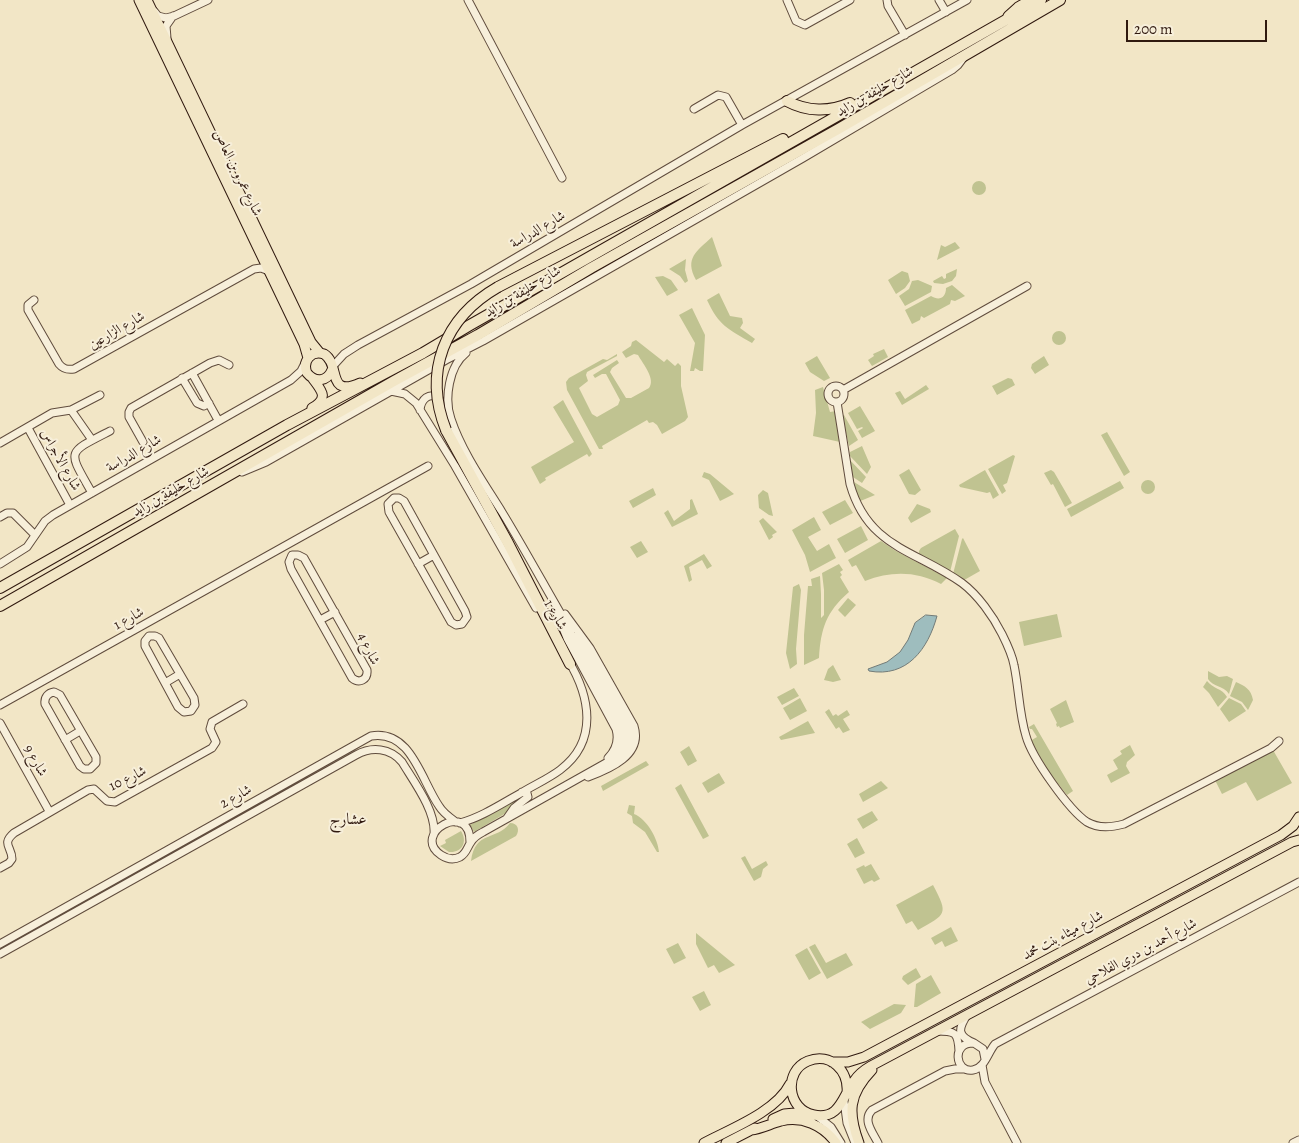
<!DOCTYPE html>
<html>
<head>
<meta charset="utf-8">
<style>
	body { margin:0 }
	#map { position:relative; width:1299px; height:1143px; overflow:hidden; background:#f2e6c6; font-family:Alegreya,serif }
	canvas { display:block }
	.scale { position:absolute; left:1126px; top:20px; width:141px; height:22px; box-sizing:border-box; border:2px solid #30190f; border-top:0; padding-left:6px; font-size:15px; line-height:18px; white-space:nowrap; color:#30190f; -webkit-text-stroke:4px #f7efda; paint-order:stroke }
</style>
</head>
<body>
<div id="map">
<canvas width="1299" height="1143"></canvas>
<div class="scale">200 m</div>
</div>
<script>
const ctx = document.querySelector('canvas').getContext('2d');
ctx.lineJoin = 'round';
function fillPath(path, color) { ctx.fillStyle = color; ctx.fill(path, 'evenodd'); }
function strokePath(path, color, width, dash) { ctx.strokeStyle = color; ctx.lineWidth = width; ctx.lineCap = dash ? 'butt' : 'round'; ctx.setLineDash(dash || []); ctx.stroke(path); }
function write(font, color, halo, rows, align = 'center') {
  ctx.font = font + ' Alegreya,Amiri,serif'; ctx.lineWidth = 4; ctx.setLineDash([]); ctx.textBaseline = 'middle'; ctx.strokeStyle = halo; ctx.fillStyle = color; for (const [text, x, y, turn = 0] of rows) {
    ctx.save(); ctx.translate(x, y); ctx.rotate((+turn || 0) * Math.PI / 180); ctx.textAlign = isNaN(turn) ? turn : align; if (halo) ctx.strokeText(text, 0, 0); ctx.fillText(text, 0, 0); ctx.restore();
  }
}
const green = new Path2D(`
	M972 188a7 7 0 1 1 14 0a7 7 0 1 1-14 0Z
	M712 237 722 266 696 280C684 258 697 251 712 237Z
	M955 242 960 248 937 260 941 245 945 247Z
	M686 259 685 270 688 281 685 283 680 276 669 269Z
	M957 269 956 276 952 281 943 284 934 283 933 281 942 276 944 279 946 278V274Z
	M902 271 908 273 910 281 905 288 896 294 888 280Z
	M663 276 671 280 678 290 667 296 655 277Z
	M918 280 932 286 931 292 905 306 899 296 909 289 912 281Z
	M952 285 965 296 955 301 951 300 950 304 924 318 921 316 920 320 912 324 905 310 931 296C939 301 946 298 946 288Z
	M719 293 730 316 742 318 743 323 740 328 755 339 752 343C728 329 719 326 707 300Z
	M692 308 705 335 703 371H700L695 368 694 371H690L695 343 679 315Z
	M1052 338a7 7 0 1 1 14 0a7 7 0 1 1-14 0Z
	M636 340 664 362 667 359 675 366 678 363 681 366V386L688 417 685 421 662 434 657 425 653 422 649 423 647 420 602 446 603 449H599L567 390 566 382 569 378 603 359 607 360 617 354V356L587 372 586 375 588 381 579 388 592 414 597 417 618 405 620 400 606 374H602L595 378 593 375 617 360 619 363 612 368 610 372 626 398H631L649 388C656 379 643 364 638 355L634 354 626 358 622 352 631 346 632 342Z
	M884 349 888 357 872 366 868 360 874 356 873 354Z
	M817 356 830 378 824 381 810 372 805 363Z
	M1044 356 1049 365 1035 374 1031 368 1032 364Z
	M1008 378 1012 379 1015 385 997 395 992 386Z
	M926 385 929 389 902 405 895 393 900 391 905 399Z
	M823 387 830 412 836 411 840 442 813 436 816 413 815 390Z
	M563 400 592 454 589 457 587 454 545 478 546 480 540 484 531 467 574 442 553 407Z
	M860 406 875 431 862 438 858 431 863 428 862 427 857 429 848 413Z
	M844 415 858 440 849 446 846 433H844L841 417Z
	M1107 432 1130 472 1124 476 1101 435Z
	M862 446 871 467 867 474 850 456V452Z
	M1013 455 1015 456 1007 483 1003 485 1006 491 1002 494 988 469Z
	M849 459 866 477 862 483 853 477Z
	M909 469 921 490 915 495 909 494 899 475Z
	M985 470 999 495 993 499 990 492 987 493 960 487 959 485Z
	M1051 470 1054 472 1072 503 1065 507 1053 484 1051 485 1044 473Z
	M704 472 710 474 734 494 720 501 709 480 702 477Z
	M1141 487a7 7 0 1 1 14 0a7 7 0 1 1-14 0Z
	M1120 481 1124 488 1071 517 1067 509Z
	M854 482 875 495 858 502Z
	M653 488 656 495 633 508 629 501Z
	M763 490 768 493 773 516 769 515 759 508 758 495Z
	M692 499 698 514 672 527 664 513 668 510 674 521 690 509V500Z
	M845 500 853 513 830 525 822 512Z
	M917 504 930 509 931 512 911 523 908 518Z
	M814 517 821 530 808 537 817 551 829 544 836 558 810 572 805 555 792 530Z
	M763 518 777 532 772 535 773 537 769 540 759 521Z
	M861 526 868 540 845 553 837 539Z
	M955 529 959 536 950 572 919 555V551L921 548Z
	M963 538 980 571 966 579 961 580 953 574 962 539Z
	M641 541 648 552 637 558 630 547Z
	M881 541 896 551 947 578 941 584C916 571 891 571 865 581L856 565 852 567 848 560Z
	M704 554 712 566 707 569 702 560 689 567 692 580 689 582 684 566Z
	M839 564 843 570 840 572 842 575 840 577 849 592C826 612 821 628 819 658L804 665V635L808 586H812L811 579 820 576 821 594V618L824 615V590L822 573Z
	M799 584 801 590 796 649 797 664 790 669 786 653 793 587Z
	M848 598 856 605 845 617 838 610Z
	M1057 614 1062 637 1024 646 1019 622Z
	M833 665 841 680 833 682 824 680 828 669Z
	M1208 671 1219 677 1227 676 1233 679 1229 694C1223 685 1213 687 1208 679Z
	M1207 681C1213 689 1222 688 1227 697L1218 707 1209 693 1203 687Z
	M1236 682C1245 686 1251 689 1253 700L1248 710 1242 702 1230 696Z
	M794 688 799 696 782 705 777 697Z
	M800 698 807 711 790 720 783 708Z
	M1229 698 1241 704 1246 711 1229 722 1220 709Z
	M1066 700 1074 722 1060 728 1059 726 1057 727 1056 724 1057 723 1050 709Z
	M829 709 833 716 836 714 838 716 847 710 850 715 843 719 850 730 843 733 839 727 836 729 825 712Z
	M808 721 815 733 781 740 779 737Z
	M1034 724 1073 791 1067 795 1039 760 1030 741 1037 737 1032 729H1030L1029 727Z
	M1130 745 1135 755 1127 762 1126 766 1130 773 1111 783 1107 775 1118 769 1113 760 1122 754 1120 751Z
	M689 746 697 761 688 766 680 752Z
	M1273 750 1292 783 1257 801 1246 782 1222 794 1215 780Z
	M646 761 649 765 603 791 601 786Z
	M719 773 725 783 708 793 702 783Z
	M881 781 888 788 863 802 859 794Z
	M681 784 709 836 703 839 675 788Z
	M513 801 515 804 511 806 506 813 474 832 470 825Z
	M629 805 635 806 634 814C647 819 658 839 659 852H657L645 832 633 823 632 816 627 813Z
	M872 811 878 820 863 829 857 819Z
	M510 823C518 823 520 830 516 836L471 861C475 830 497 841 510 823Z
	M461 831C468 842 462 853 449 852L440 846 446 843 445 840Z
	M857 838 865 853 855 858 847 844Z
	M745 856 752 869 766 861 768 865 763 869 761 877 754 881 741 858Z
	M871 864 880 879 874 882 872 880 864 884 856 869 864 865 865 867Z
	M933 885C949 915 946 914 918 930L912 921 906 924 896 905Z
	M951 927 958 941 945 947 942 941 935 945 931 938Z
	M696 933 735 965 719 973 714 965 708 968 696 944Z
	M678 943 686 958 674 964 666 949Z
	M815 944 826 963 846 953 853 965 827 979 809 947Z
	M807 948 821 973 809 980 795 955Z
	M916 968 921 977 908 985 902 979 903 976Z
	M931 975 941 993 917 1007H914L916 984Z
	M704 991 711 1005 700 1011 692 997Z
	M894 1004 906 1005 901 1013 870 1029 861 1022Z`);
const water = new Path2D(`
	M926 615 937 616C928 649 907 678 869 671L868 669 887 662 900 652 908 640 915 623Z`);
const minor = new Path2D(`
	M468 0 562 178
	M787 0 796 21 805 25 850 0
	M887 0 888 6 905 35
	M939 0 946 12
	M154 11 158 16 166 18 174 16 208 0
	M167 38 166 26 173 16
	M694 109 718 95 726 97 742 125
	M34 300 28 305V310L59 364C63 369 67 370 74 369L254 269 261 268 269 271
	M466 353C449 366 444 399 451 419 462 452 484 483 502 512 524 548 544 585 565 621L576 645 620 724C626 737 623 749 613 759L483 832C479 834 474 837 471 842 467 847 467 853 460 857 454 860 447 859 441 855 410 834 470 799 470 842
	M333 366 344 354 358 345 471 284 742 125 967 0
	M192 373 218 420
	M182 378 197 403 204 406 209 403
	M828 394a8 8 0 1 1 16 0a8 8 0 1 1-16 0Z
	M843 390 1027 286
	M391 391 405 394 416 403 455 466 536 608
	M837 402 850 484C868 548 916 550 962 583 978 595 993 616 1002 634 1007 644 1012 654 1014 665 1019 689 1019 713 1026 736 1032 758 1069 810 1087 822 1099 829 1112 827 1124 824L1271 748 1279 741
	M71 410 92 440
	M420 410C421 399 429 392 439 398
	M28 428 70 505
	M143 442 129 417V412L131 408 210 363 219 360 229 365
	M0 443 52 413 71 410 100 395
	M242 472 266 462 446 360 483 341 803 158 952 70 958 65 964 57
	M92 493C68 450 65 454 110 431
	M394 498H399L404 501 465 611 467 617 462 624 456 625 451 622 389 512 388 504Z
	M0 517 7 513H13L35 535
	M292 555H298L304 558 367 670C368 680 359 684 352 678L291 569 289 562Z
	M0 564 27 547 45 521 53 515 291 380 301 371 305 363
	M418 564 434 555
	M556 611 567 638 616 729C619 740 616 750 608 758
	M565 614 590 648 634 726C643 755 610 769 588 777
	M320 620 335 612
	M149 636H155L159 638 194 698 195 705 191 711 184 712 178 707 145 646V641Z
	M576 636 628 729C631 740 627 750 619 758
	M165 683 180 674
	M54 692 60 695 96 757V763L90 769H84L80 766 45 704C44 697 48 693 54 692Z
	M0 705 428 466
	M0 723 49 811
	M65 740 80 731
	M507 818 514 808 528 797 527 793 522 792
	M460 823C482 817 501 804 521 793 534 785 548 779 560 770 599 741 590 696 568 660
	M0 868 9 863 12 859C12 847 1 844 14 833L88 790 94 789 107 801 115 802 212 748 216 742 210 729 212 722 243 704
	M0 944 371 736C411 729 421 780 439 806 443 813 449 817 456 822
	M0 954 356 755C372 746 390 748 402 762 414 782 436 811 434 834
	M967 1015C958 1029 957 1036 974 1043
	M937 1031C955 1031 958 1032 959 1051
	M985 1059 983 1049 974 1043C951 1042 955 1073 973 1070 985 1068 988 1052 995 1044L1299 882
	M982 1065 985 1082 1017 1143
	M844 1101 847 1123 855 1143
	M817 1116 831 1127 841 1143
	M878 1143C873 1133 862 1120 872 1110L945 1071 955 1069H965
	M1293 1143 1299 1140`);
const major = new Path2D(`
	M139 0 269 271 304 344 308 358
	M147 0 311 342 320 353
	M1008 16 1018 7 1030 0
	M332 370C327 382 315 383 307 373 302 361 311 350 324 354 341 364 326 398 360 383
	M312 408C329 398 322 391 313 379
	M832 1062H848L864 1057 1281 835 1293 826 1299 817
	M847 1093C849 1071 831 1052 808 1061 783 1071 787 1110 814 1115 840 1120 842 1097 854 1081 858 1075 864 1070 871 1066L1292 842 1299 840
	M773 1119 784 1114 806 1112
	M751 1130C761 1129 770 1124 781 1121 802 1116 823 1125 836 1143
	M704 1143C730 1129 776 1112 790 1084
	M726 1143 755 1128
	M859 1143C848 1113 848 1095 872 1070`);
const highway = new Path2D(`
	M787 101C807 112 830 112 850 103
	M498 287 783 139
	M446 430 508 543 570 664
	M0 588 287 425 423 353 470 325 1041 0
	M0 606 394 381 478 335 591 268 840 128 1060 0`);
const highwayBridge = new Path2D(`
	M446 430C423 372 444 318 498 287`);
const streetNames = [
	["شارع خليفة بن زايد",875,92,-30],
	["شارع عمرو بن العاص",237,173,64],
	["شارع الدراسة",538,230,-30],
	["شارع خليفة بن زايد",523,292,-31],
	["شارع الزارعين",117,331,-30],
	["شارع الدراسة",134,454,-30],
	["شارع الأجراس",60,460,61],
	["شارع خليفة بن زايد",171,492,-30],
	["شارع 1",555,615,60],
	["شارع 1",129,619,-29],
	["شارع 4",368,649,64],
	["شارع 9",35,761,61],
	["شارع 10",128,779,-26],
	["شارع 2",236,797,-29],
	["شارع ميثاء بنت محمد",1063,936,-28],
	["شارع أحمد بن دري الفلاحي",1141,952,-28]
];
const quarterNames = [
	["عشارج",348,820]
];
fillPath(green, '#c0c391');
fillPath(water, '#9ebdbe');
strokePath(water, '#727b78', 1);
strokePath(minor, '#604c3d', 9);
strokePath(major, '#30190f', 11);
strokePath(highway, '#30190f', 12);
strokePath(minor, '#f7efda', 7);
strokePath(major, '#f2e6c6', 9);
strokePath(highway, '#f2e6c6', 10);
strokePath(highwayBridge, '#30190f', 12, []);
strokePath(highwayBridge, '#f2e6c6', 10);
write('14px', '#30190f', '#f7efda', streetNames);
write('16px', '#30190f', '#f7efda', quarterNames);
</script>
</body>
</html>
